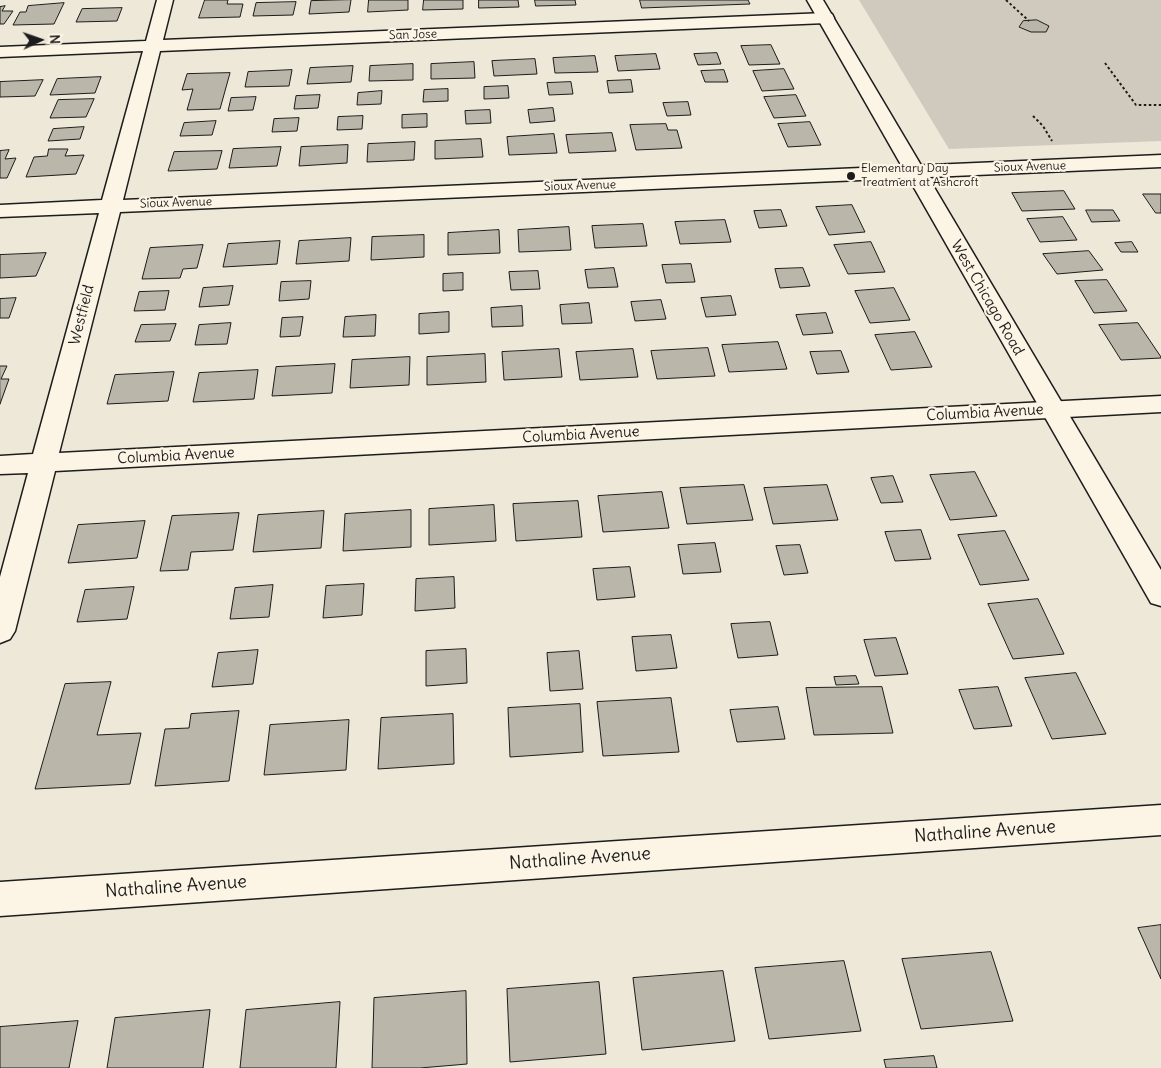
<!DOCTYPE html>
<html>
<head>
<meta charset="utf-8">
<style>
	body { margin:0 }
	#map { position:relative; width:1161px; height:1068px; overflow:hidden; background:#eee8d9; font-family:Delius,sans-serif }
	canvas { display:block }
	.north { position:absolute; left:15px; top:15px; width:50px; height:50px; -webkit-text-stroke:4px #fcf5e5; paint-order:stroke; rotate:87deg; font-size:14px; font-weight:700; line-height:20px; text-align:center; color:#1c1c1c }
	.north::after { content:''; display:block; margin:auto; width:18px; height:22px; background:#1c1c1c; clip-path:polygon(50% 0,100% 100%,50% 72%,0 100%) }
</style>
</head>
<body>
<div id="map">
<canvas width="1161" height="1068"></canvas>
<div class="north">N</div>
</div>
<script>
const ctx = document.querySelector('canvas').getContext('2d');
ctx.lineJoin = 'round';
function fillPath(path, color) { ctx.fillStyle = color; ctx.fill(path, 'evenodd'); }
function strokePath(path, color, width, dash) { ctx.strokeStyle = color; ctx.lineWidth = width; ctx.lineCap = dash ? 'butt' : 'round'; ctx.setLineDash(dash || []); ctx.stroke(path); }
function write(font, color, halo, rows, align = 'center') {
  ctx.font = font + ' Delius,sans-serif'; ctx.lineWidth = 4.5; ctx.setLineDash([]); ctx.textBaseline = 'middle'; ctx.strokeStyle = halo; ctx.fillStyle = color; for (const [text, x, y, turn = 0] of rows) {
    ctx.save(); ctx.translate(x, y); ctx.rotate((+turn || 0) * Math.PI / 180); ctx.textAlign = isNaN(turn) ? turn : align; if (halo) ctx.strokeText(text, 0, 0); ctx.fillText(text, 0, 0); ctx.restore();
  }
}
const green = new Path2D(`
	M859 0H1161V141L949 149Z`);
const building = new Path2D(`
	M205 0H228L227 4H243L240 17 199 18Z
	M351 0 349 12 309 14 311 1Z
	M369 0H408V10L368 12Z
	M424 0H463V9L423 10Z
	M479 0H518L519 7 479 8Z
	M535 0H575L576 5 536 6Z
	M640 0H748L750 4 642 8Z
	M296 2 293 15 253 16 256 3Z
	M64 3 54 24 13 25 20 12H26L28 6Z
	M5 6 2 11H13L4 24H0V7Z
	M122 8 117 21 76 22 82 9Z
	M1037 20 1049 26 1046 32H1031L1019 27 1023 21Z
	M771 45 780 64 749 65 741 46Z
	M717 53 721 64 698 65 694 54Z
	M656 54 660 69 618 71 615 56Z
	M595 56 598 72 555 73 553 58Z
	M535 59 537 74 494 76 492 61Z
	M474 62 475 78 431 79V64Z
	M413 64V80L369 81 370 66Z
	M353 66 351 82 307 84 310 68Z
	M784 69 794 89 762 91 753 71Z
	M292 70 289 86 245 87 248 72Z
	M724 70 728 82H705L701 71Z
	M230 73 220 109 187 110 193 89 182 90 187 74Z
	M101 77 95 93 50 95 57 79Z
	M43 80 35 96 0 97V82Z
	M631 80 633 92 609 93 607 81Z
	M571 82 573 94 549 95 547 83Z
	M508 86 509 98 484 99V87Z
	M448 89V101L423 102 424 90Z
	M382 91 381 104 357 105 358 93Z
	M320 95 318 108 294 109 296 96Z
	M796 95 806 116 774 118 764 97Z
	M256 97 253 110 228 111 231 98Z
	M94 99 86 117 50 118 58 100Z
	M688 102 691 115 667 116 663 103Z
	M553 108 555 121 530 123 528 110Z
	M490 110 491 123 466 124 465 111Z
	M427 114V127L402 128V115Z
	M363 116 362 129 337 130 338 117Z
	M299 118 297 131 272 132 274 119Z
	M216 121 212 135 180 136 184 123Z
	M810 122 821 145 788 147 778 124Z
	M666 124 668 130H677L682 148 636 150 630 125Z
	M84 127 80 139 48 141 53 129Z
	M612 133 616 151 569 153 566 135Z
	M554 134 557 153 509 155 507 137Z
	M481 139 483 157 435 159V141Z
	M415 142 414 160 367 162 368 144Z
	M348 145 347 163 299 166 301 147Z
	M281 147 277 166 229 168 233 149Z
	M49 149H68L65 156 84 155 76 174 26 177 34 157 47 156Z
	M9 150 5 159 16 158 7 178H0V151Z
	M222 151 217 169 168 171 174 152Z
	M1064 191 1075 209 1022 211 1012 193Z
	M1143 194H1161V213H1156Z
	M852 205 865 232 829 235 816 207Z
	M781 210 787 226 759 228 754 211Z
	M1086 210H1113L1120 221 1092 222Z
	M1063 217 1077 240 1040 242 1027 219Z
	M725 220 731 242 680 244 675 222Z
	M643 224 647 246 595 248 592 226Z
	M569 227 571 250 519 252 518 230Z
	M499 230 500 253 448 255V233Z
	M424 235V257L371 260 372 237Z
	M351 238 349 261 296 264 299 241Z
	M280 241 277 264 223 267 228 244Z
	M871 242 885 272 848 274 834 245Z
	M1132 242 1138 252H1121L1115 243Z
	M203 245 197 268 183 269 180 278 142 279 150 248Z
	M1089 251 1103 270 1057 274 1043 254Z
	M46 253 36 276 0 278V255Z
	M691 264 695 282 666 283 662 265Z
	M614 268 618 287 588 288 585 270Z
	M803 268 810 286 780 288 775 269Z
	M538 271 540 289 511 290 509 272Z
	M463 273V290L443 291V274Z
	M1107 280 1127 311 1094 313 1075 281Z
	M311 281 309 299 279 301 281 282Z
	M233 286 229 305 199 307 203 288Z
	M894 288 910 320 870 323 855 291Z
	M169 291 165 310 134 311 139 292Z
	M731 296 736 315 706 317 701 298Z
	M16 298 9 318H0V299Z
	M661 300 666 319 635 321 631 302Z
	M589 303 592 323 562 324 560 305Z
	M522 306 523 326 492 327 491 308Z
	M449 312V332L419 334V314Z
	M826 313 833 333 803 335 796 315Z
	M376 315 375 336 343 337 345 317Z
	M303 317 300 336 280 337 282 318Z
	M231 323 227 344 195 345 199 325Z
	M1138 323 1161 357V358L1121 360 1099 325Z
	M176 324 170 341 135 342 141 325Z
	M915 332 932 367 891 370 875 335Z
	M778 342 787 369 729 372 722 345Z
	M708 348 715 376 657 379 651 351Z
	M559 349 562 377 504 380 502 352Z
	M633 349 638 377 580 380 576 352Z
	M841 351 849 372 817 374 810 352Z
	M485 354 486 382 427 385V357Z
	M410 357 409 385 350 388 352 360Z
	M335 364 332 393 272 396 276 367Z
	M0 366H7L1 379H9L0 404Z
	M258 370 254 399 193 402 199 373Z
	M174 372 168 401 107 404 115 375Z
	M975 472 997 516 950 520 930 475Z
	M893 476 903 502 881 503 871 478Z
	M744 485 753 520 687 524 680 488Z
	M827 485 838 520 773 524 764 488Z
	M662 492 669 528 603 532 598 496Z
	M578 501 582 537 516 541 513 504Z
	M494 505 496 541 429 545V509Z
	M411 510V547L343 551 345 514Z
	M324 511 321 548 253 552 258 515Z
	M239 513 233 550 191 552 188 570 160 571 172 516Z
	M145 521 137 558 68 563 78 525Z
	M921 530 931 559 895 561 885 532Z
	M1005 531 1029 580 980 585 958 535Z
	M715 543 721 572 683 574 678 545Z
	M800 545 808 573 784 575 776 546Z
	M630 567 635 597 597 600 593 569Z
	M454 577 455 608 415 611 416 579Z
	M364 584 362 615 323 618 326 586Z
	M273 585 269 617 230 619 235 588Z
	M134 587 127 619 77 622 85 590Z
	M1038 599 1064 654 1013 659 988 604Z
	M770 622 778 655 738 658 731 624Z
	M671 635 677 668 636 671 632 637Z
	M896 638 908 674 875 676 864 640Z
	M466 649 467 683 426 686V651Z
	M258 650 253 684 212 687 218 653Z
	M579 651 583 689 550 691 547 653Z
	M1076 673 1106 734 1052 739 1025 678Z
	M856 676 859 684 836 685 834 677Z
	M111 682 97 735 141 733 130 784 35 789 65 684Z
	M882 687 893 733 814 735 806 688Z
	M998 687 1012 726 974 729 959 690Z
	M671 698 679 752 603 756 597 702Z
	M580 704 583 752 510 757 508 708Z
	M778 707 785 739 737 742 730 710Z
	M239 711 229 781 155 786 165 729 189 728 191 714Z
	M453 714 454 764 378 769 381 718Z
	M349 720 346 770 264 775 270 725Z
	M1161 925V979L1138 928Z
	M991 952 1013 1021 921 1029 902 959Z
	M844 961 861 1031 769 1039 755 968Z
	M723 971 735 1041 642 1050 633 978Z
	M599 982 606 1054 510 1062 507 989Z
	M466 991 467 1064 420 1068H372L374 998Z
	M340 1002 336 1068H240L246 1010Z
	M210 1010 203 1068H107L115 1018Z
	M78 1021 69 1068H0V1027Z
	M934 1056 937 1068H886L884 1060Z`);
const path = new Path2D(`
	M1006 0 1029 21
	M1105 63 1136 105H1161
	M1033 116 1043 126 1052 141`);
const minor = new Path2D(`
	M157 0H173L163 40 826 13 832 14 834 18 832 22 826 23 160 51 123 200 1161 155V167L120 212 59 453 1161 396V412L55 471 15 631 10 639 0 643V577L28 473 0 474V456L33 454 99 213 0 217V205L102 200 143 51 0 57V47L146 41Z
	M1161 805V835L0 916V882Z`);
const tertiary = new Path2D(`
	M807 0H823L1161 570V606L1151 603Z`);
const markers = [
	[851,176,5,"#1c1c1c"]
];
const farStreetnames = [
	["San Jose",413,35,-2],
	["Sioux Avenue",1030,167,-2],
	["Sioux Avenue",580,186,-2],
	["Sioux Avenue",176,203,-2]
];
const farPoinames = [
	["Elementary Day",861,169],
	["Treatment at Ashcroft",861,183]
];
const streetNames = [
	["West Chicago Road",987,298,60],
	["Westfield",82,315,-76],
	["Columbia Avenue",985,413,-3],
	["Columbia Avenue",581,435,-3],
	["Columbia Avenue",176,456,-3]
];
const nearStreetnames = [
	["Nathaline Avenue",985,832,-4],
	["Nathaline Avenue",580,859,-4],
	["Nathaline Avenue",176,887,-4]
];
fillPath(green, '#cfcabd');
fillPath(building, '#bab6aa');
strokePath(building, '#1c1c1c', 1);
strokePath(minor, '#1c1c1c', 3);
strokePath(tertiary, '#1c1c1c', 3);
strokePath(path, '#1c1c1c', 2, [2.5, 2.5]);
fillPath(minor, '#fcf5e5');
fillPath(tertiary, '#fcf5e5');
for (const [x, y, r, color] of markers) { const dot = new Path2D(); dot.arc(x, y, r, 0, 2 * Math.PI); ctx.fillStyle = color; ctx.fill(dot); strokePath(dot, '#fcf5e5', 2); }
write('12px', '#1c1c1c', '#fcf5e5', farStreetnames);
write('12px', '#1c1c1c', '#fcf5e5', farPoinames, 'left');
write('15px', '#1c1c1c', '#fcf5e5', streetNames);
write('18px', '#1c1c1c', '#fcf5e5', nearStreetnames);
</script>
</body>
</html>
